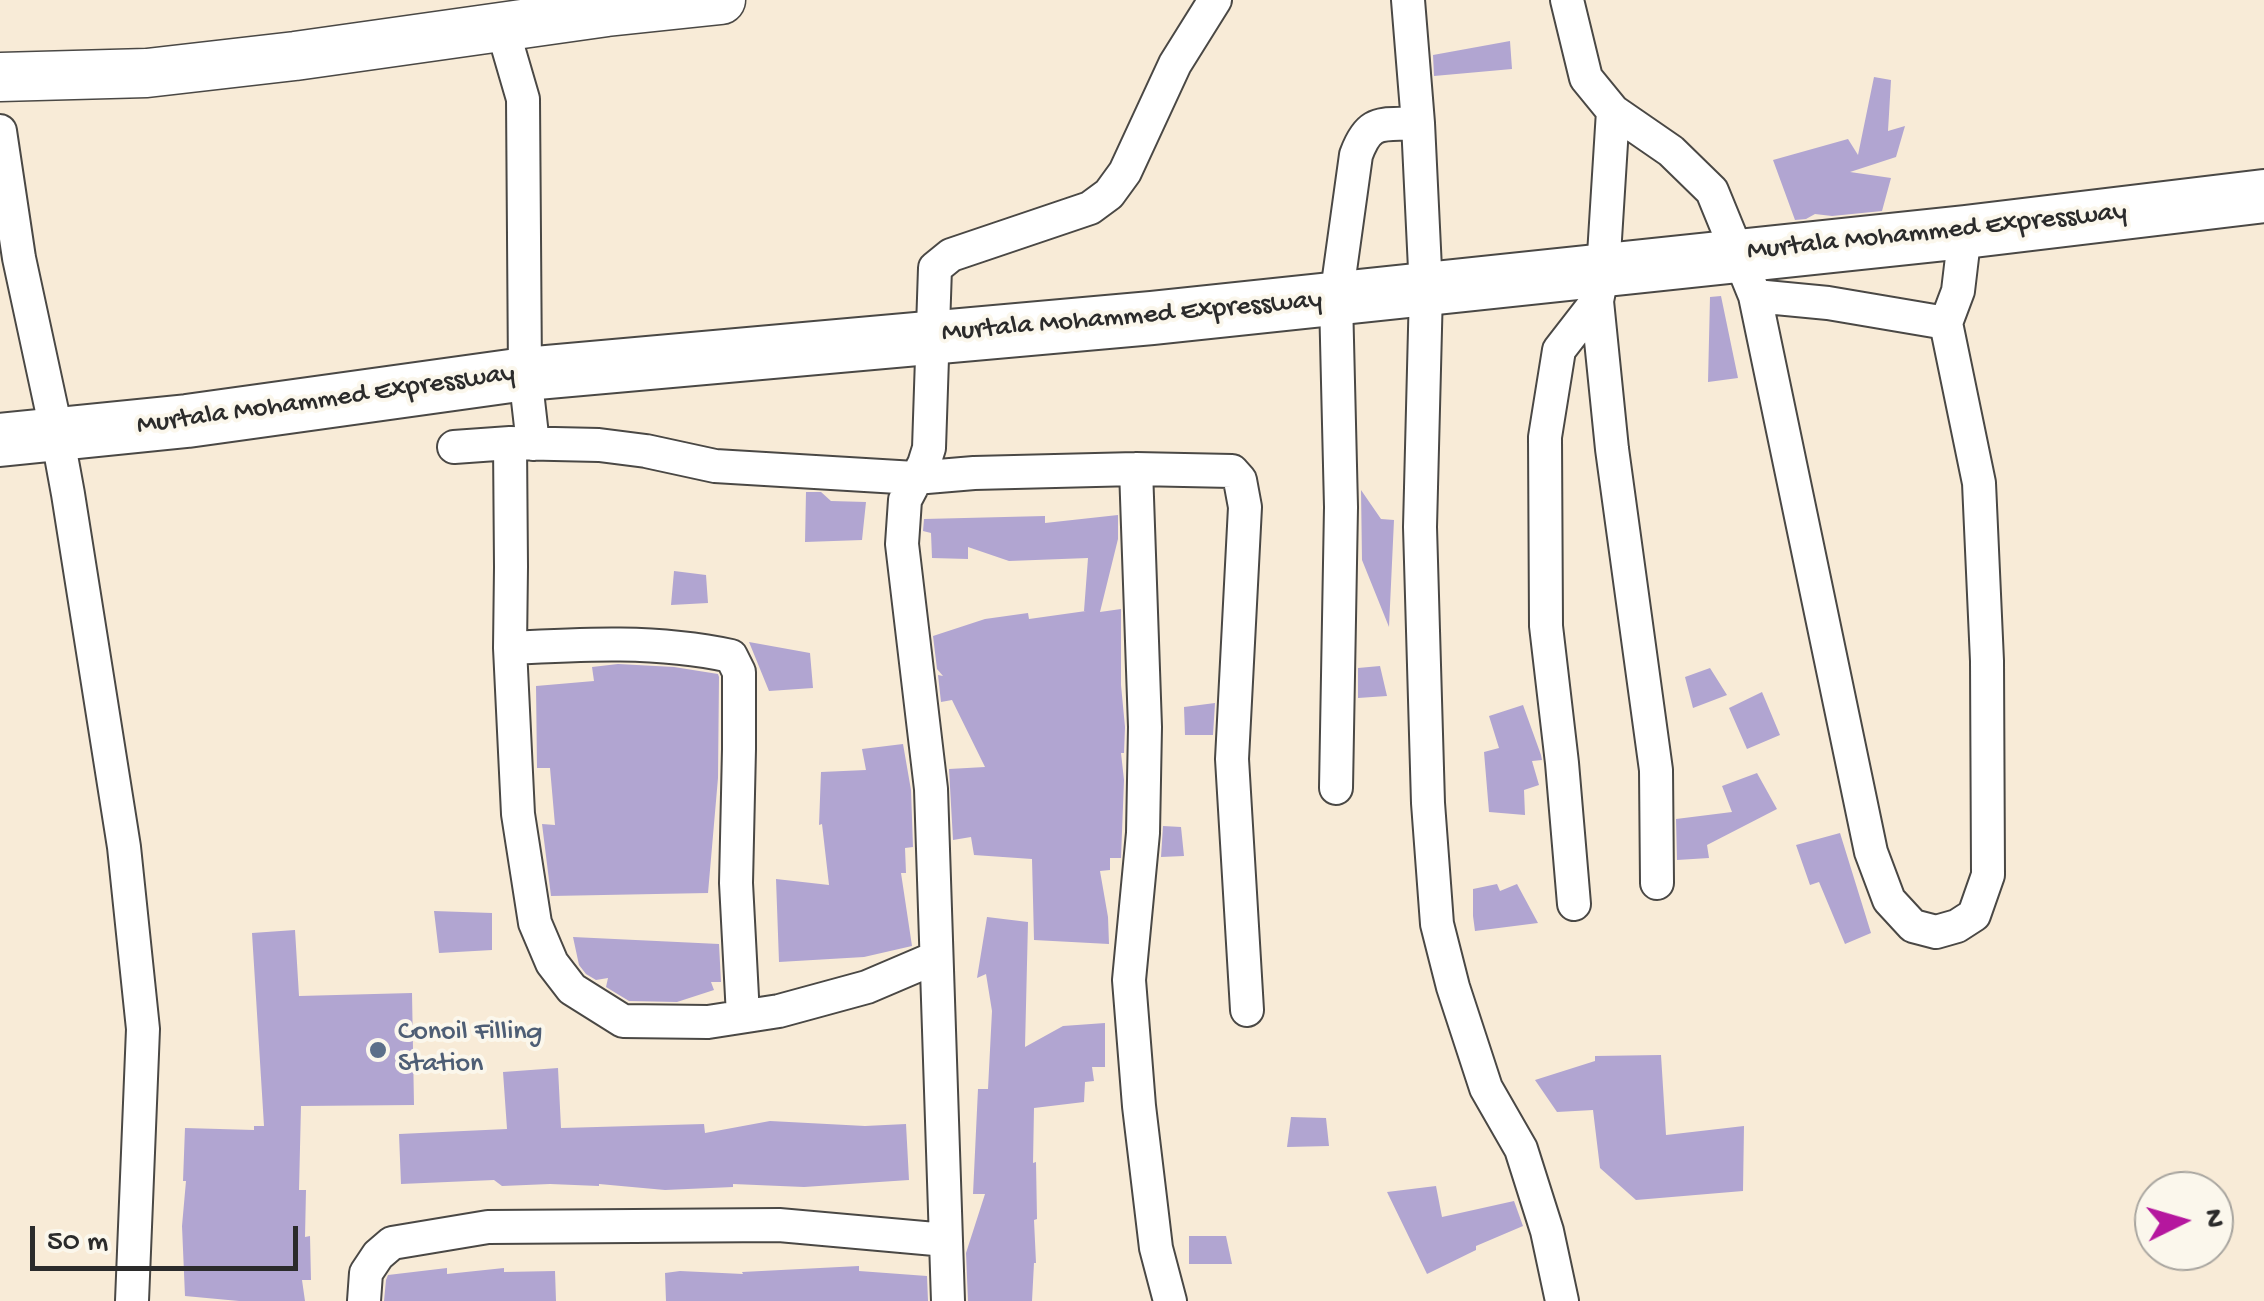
<!DOCTYPE html>
<html>
<head>
<meta charset="utf-8">
<style>
	body { margin:0 }
	#map { position:relative; width:2264px; height:1301px; overflow:hidden; background:#f8ebd7; font-family:"Gochi Hand",sans-serif }
	canvas { display:block }
	.north { position:absolute; left:2134px; top:1171px; width:100px; height:100px; box-sizing:border-box; background:#fbf7ec; border:2px solid #a8a59f; border-radius:50%; rotate:85deg; font-size:28px; font-weight:700; line-height:40px; text-align:center; color:#2b2b2b }
	.north::after { content:''; display:block; margin:auto; width:35px; height:45px; background:#b5179e; clip-path:polygon(50% 0,100% 100%,50% 72%,0 100%) }
	.scale { position:absolute; left:30px; top:1226px; width:268px; height:45px; box-sizing:border-box; border:5px solid #2b2b2b; border-top:0; padding-left:12px; font-size:30px; line-height:35px; white-space:nowrap; color:#2b2b2b; -webkit-text-stroke:8px #fbf7ec; paint-order:stroke }
</style>
</head>
<body>
<div id="map">
<canvas width="2264" height="1301"></canvas>
<div class="north">N</div>
<div class="scale">50 m</div>
</div>
<script>
const ctx = document.querySelector('canvas').getContext('2d');
ctx.lineJoin = 'round';
function fillPath(path, color) { ctx.fillStyle = color; ctx.fill(path, 'evenodd'); }
function strokePath(path, color, width, dash) { ctx.strokeStyle = color; ctx.lineWidth = width; ctx.lineCap = dash ? 'butt' : 'round'; ctx.setLineDash(dash || []); ctx.stroke(path); }
function write(font, color, halo, rows, align = 'center') {
  ctx.font = font + ' "Gochi Hand",sans-serif'; ctx.lineWidth = 8; ctx.setLineDash([]); ctx.textBaseline = 'middle'; ctx.strokeStyle = halo; ctx.fillStyle = color; for (const [text, x, y, turn = 0] of rows) {
    ctx.save(); ctx.translate(x, y); ctx.rotate((+turn || 0) * Math.PI / 180); ctx.textAlign = isNaN(turn) ? turn : align; if (halo) ctx.strokeText(text, 0, 0); ctx.fillText(text, 0, 0); ctx.restore();
  }
}
const building = new Path2D(`
	M1510 41 1512 69 1434 76 1433 55Z
	M1874 77 1891 80 1888 131 1905 126 1896 157 1850 172 1891 178 1882 211 1832 216 1815 214 1806 219 1795 220 1773 160 1848 139 1858 155Z
	M1721 296 1738 378 1708 382 1710 297Z
	M1361 490 1381 519 1394 520 1389 627 1362 560Z
	M806 492H821L831 501 866 502 862 540 805 542Z
	M1118 515V539L1100 612 1121 609V685L1125 727 1124 753H1121L1124 780 1121 858H1110V870L1100 871 1108 917 1109 944 1034 940 1032 859 974 855 971 837 953 840 949 769 985 767 952 700 941 702 938 675 943 676 937 669 933 636 985 619 1028 613 1029 619 1086 611H1084L1088 558 1009 561 968 547V559L932 558 931 533 923 531 924 519 1045 516V523Z
	M674 571 706 575 708 603 671 605Z
	M749 642 810 653 813 688 769 691Z
	M618 664 674 667 718 674 719 677 718 778 708 893 551 896 542 824 555 825 550 768H537L536 686 594 681 592 667Z
	M1380 666 1387 696 1358 698V668Z
	M1710 668 1727 695 1693 708 1685 677Z
	M1762 692 1780 735 1747 749 1729 708Z
	M1215 703 1213 735H1185L1184 707Z
	M1523 705 1541 755 1542 760 1532 761 1539 785 1524 790 1525 815 1489 812 1484 752 1499 748 1489 716Z
	M903 744 911 790 913 847 905 848 906 873H901L912 946 864 957 779 962 776 879 829 885 822 824 819 825 821 772 866 770 862 749Z
	M1757 773 1777 809 1707 845 1709 858 1677 860 1676 819 1732 812 1722 786Z
	M1163 826 1181 827 1184 856 1161 857Z
	M1840 833 1871 933 1845 944 1819 882 1810 885 1796 845Z
	M1497 884 1500 891 1517 884 1538 923 1475 931 1473 916V889Z
	M434 911 492 913V950L439 953Z
	M987 917 1028 922 1025 1047 1063 1026 1105 1023V1067H1092L1094 1081 1085 1082 1084 1102 1034 1108 1033 1163 1036 1162 1037 1219 1034 1220 1036 1263H1034L1032 1301H968L966 1253 985 1194H973L978 1089H988L992 1011 986 974 977 978Z
	M295 930 299 996 412 993 414 1105 301 1106 299 1190H306L305 1237 310 1236 311 1280H302L305 1301H239L185 1296 182 1226 186 1181H183L185 1128 254 1130V1126H264L252 933Z
	M573 937 719 944 721 982H711L714 990 677 1002 629 1001 606 987 608 978 596 980 586 974 579 965Z
	M1661 1055 1666 1135 1744 1126 1743 1191 1636 1200 1600 1168 1593 1110 1557 1112 1535 1080 1595 1061V1056Z
	M558 1068 561 1128 704 1124 705 1133 770 1121 865 1126 906 1124 909 1180 804 1187 733 1184V1187L665 1190 599 1184V1186L550 1184 502 1186 494 1180 401 1184 399 1134 507 1129 503 1072Z
	M1291 1117 1326 1118 1329 1146 1287 1147Z
	M1436 1186 1442 1217 1514 1201 1523 1226 1476 1246V1250L1427 1274 1387 1192Z
	M1189 1236H1226L1232 1264H1189Z
	M859 1266V1271L927 1276 928 1301H666L665 1273 680 1271 743 1274 742 1272Z
	M447 1268V1274L504 1268V1272L555 1271 556 1301H384L386 1280 388 1275Z`);
const minor = new Path2D(`
	M1408 0 1418 123 1426 290 1420 527 1428 803 1437 924 1453 987 1486 1088 1521 1149 1547 1231 1562 1301
	M1567 0 1586 78 1613 111 1671 151 1712 191 1755 296 1871 852 1889 900 1913 926 1936 932 1957 926 1974 915 1988 875 1987 661 1979 483 1946 323 1958 291 1965 232
	M502 27 523 99 525 374 533 444
	M1613 111 1603 271 1597 301 1612 449 1656 770 1657 883
	M0 131 19 258 57 434 68 494 124 847 143 1029 132 1301
	M1755 296 1828 303 1946 323
	M510 443 511 567 510 648 518 814 535 923 552 963 572 989 623 1021 708 1022 779 1011 867 987 935 958
	M454 447 510 443 599 445 646 451 715 466 915 478 974 473 1136 469 1232 471 1240 480 1245 507 1232 759 1247 1010
	M1136 469 1145 727 1143 833 1129 980 1139 1106 1156 1248 1170 1301
	M510 648C583 644 658 640 731 656L739 672V749L736 883 743 1016
	M1336 788 1341 507 1336 299 1356 155C1370 117 1382 126 1418 123
	M1574 904 1562 763 1546 626 1545 437 1559 350 1597 301
	M364 1301 366 1273 378 1255 392 1243 488 1227 779 1225 946 1240
	M948 1301 931 789 902 544 905 500 924 464 929 448 935 268 951 255 1090 208 1109 194 1125 172 1175 64 1215 0`);
const secondary = new Path2D(`
	M0 77 147 73 295 56 607 12 721 0`);
const primary = new Path2D(`
	M0 440 187 421 525 374 1152 318 1965 232 2264 196`);
const markers = [
	[378,1050,10,"#5c6f8a"]
];
const streetNames = [
	["Murtala Mohammed Expressway",1937,233,-6],
	["Murtala Mohammed Expressway",1132,318,-5],
	["Murtala Mohammed Expressway",326,401,-8]
];
const serviceNames = [
	["Conoil Filling",398,1034],
	["Station",398,1066]
];
fillPath(building, '#b1a5d1');
strokePath(minor, '#4a4845', 36);
strokePath(secondary, '#4a4845', 51);
strokePath(primary, '#4a4845', 56);
strokePath(minor, '#fff', 32);
strokePath(secondary, '#fff', 48);
strokePath(primary, '#fff', 52);
for (const [x, y, r, color] of markers) { const dot = new Path2D(); dot.arc(x, y, r, 0, 2 * Math.PI); ctx.fillStyle = color; ctx.fill(dot); strokePath(dot, '#fbf7ec', 4); }
write('28px', '#2b2b2b', '#fbf7ec', streetNames);
write('28px', '#4e5e75', '#fbf7ec', serviceNames, 'left');
</script>
</body>
</html>
